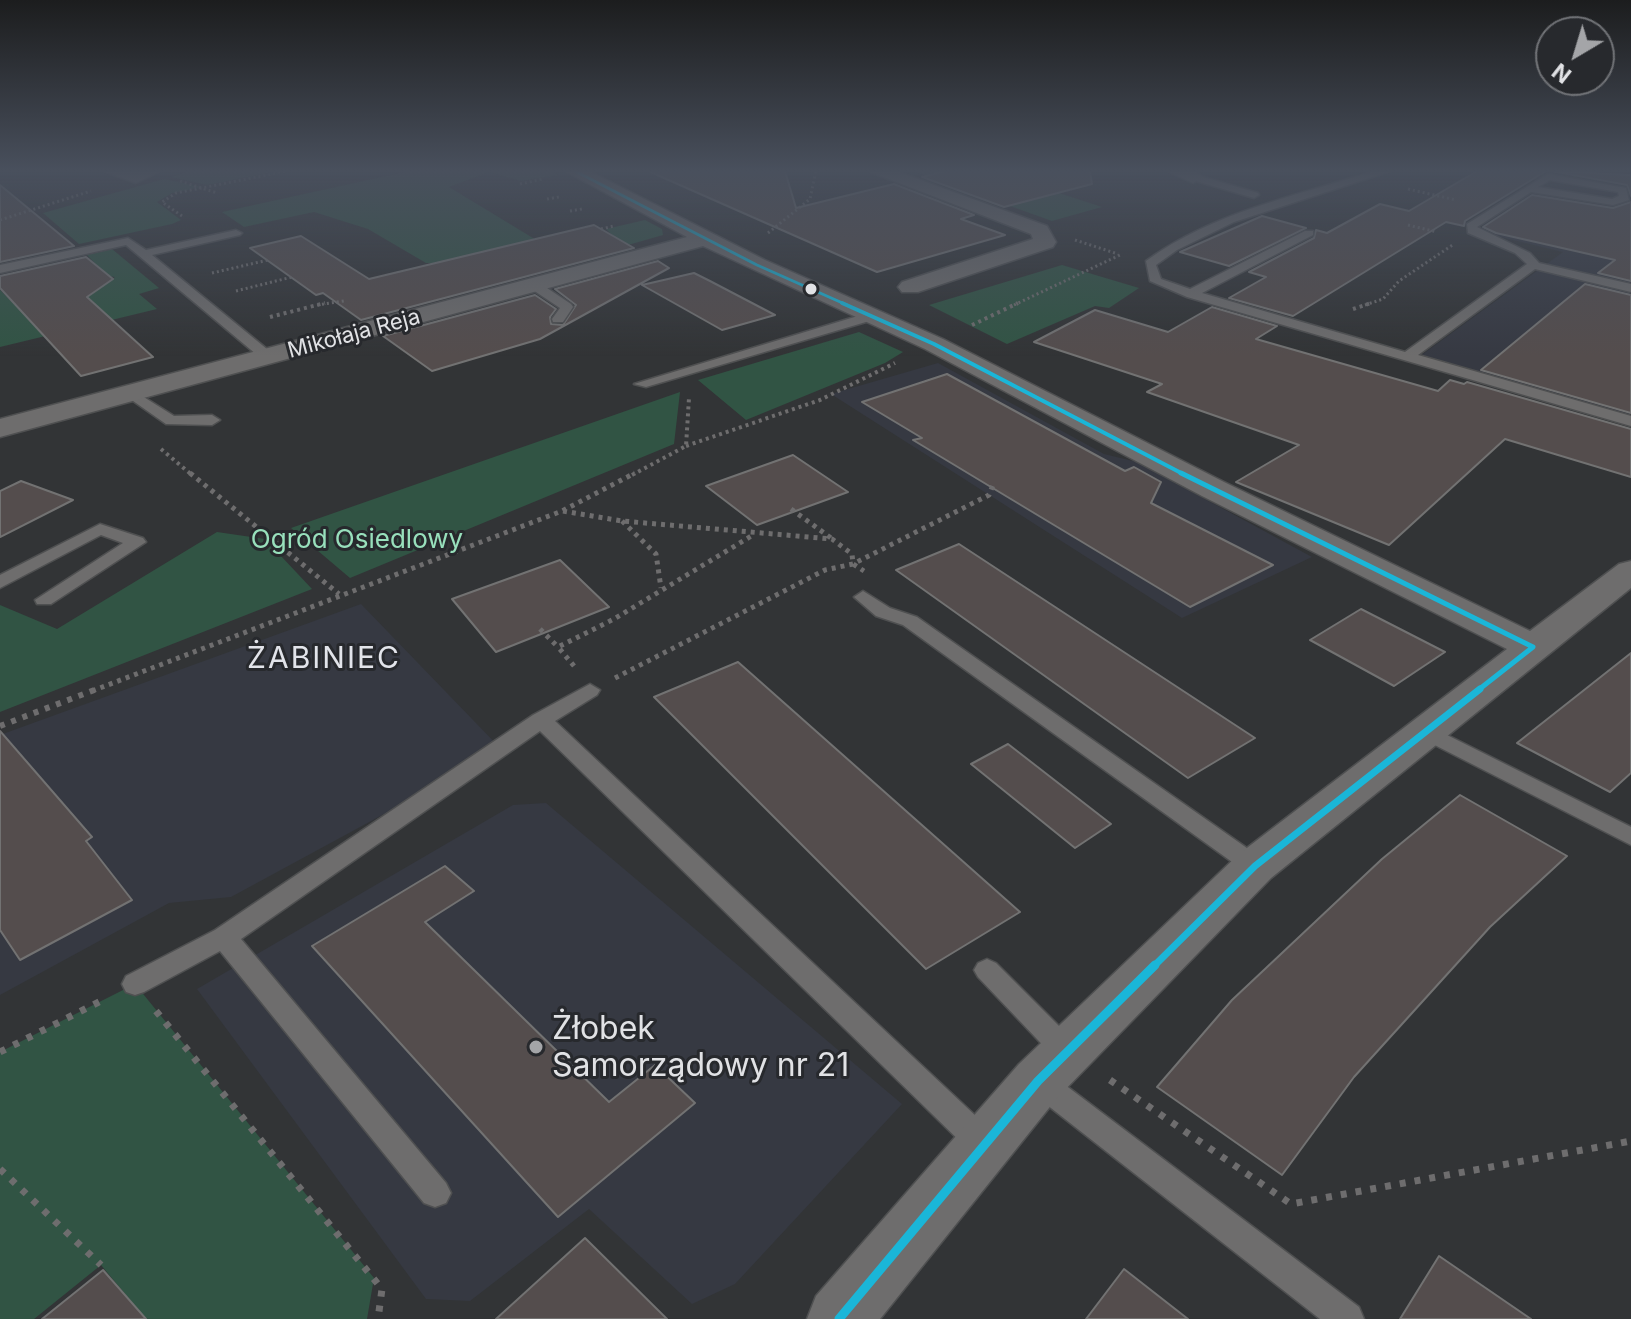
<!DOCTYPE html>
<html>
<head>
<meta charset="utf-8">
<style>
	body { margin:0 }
	#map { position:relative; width:1631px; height:1319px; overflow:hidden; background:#323436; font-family:Inter,sans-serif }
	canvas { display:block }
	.north { position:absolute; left:1535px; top:16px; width:80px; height:80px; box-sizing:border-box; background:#27292d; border:2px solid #717377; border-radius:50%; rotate:218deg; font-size:22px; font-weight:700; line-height:32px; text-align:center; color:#e1e2e5 }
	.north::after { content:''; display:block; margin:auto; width:28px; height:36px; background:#a4a5a8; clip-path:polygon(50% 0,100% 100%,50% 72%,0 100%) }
</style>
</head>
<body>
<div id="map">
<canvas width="1631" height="1319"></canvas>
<div class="north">N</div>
</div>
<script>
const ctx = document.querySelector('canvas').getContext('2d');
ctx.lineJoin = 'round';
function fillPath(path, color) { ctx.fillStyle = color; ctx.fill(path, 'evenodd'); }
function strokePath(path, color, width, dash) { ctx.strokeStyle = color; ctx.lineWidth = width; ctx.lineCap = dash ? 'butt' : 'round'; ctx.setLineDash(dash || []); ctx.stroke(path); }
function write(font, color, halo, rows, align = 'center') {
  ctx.font = font + ' Inter,sans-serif'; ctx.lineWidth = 6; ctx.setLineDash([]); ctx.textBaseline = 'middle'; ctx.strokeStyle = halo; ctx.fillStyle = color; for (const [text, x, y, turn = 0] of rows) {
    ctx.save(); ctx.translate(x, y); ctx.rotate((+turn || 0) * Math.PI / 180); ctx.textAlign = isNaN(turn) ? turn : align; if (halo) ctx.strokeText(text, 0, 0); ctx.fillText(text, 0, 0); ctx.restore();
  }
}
const built = new Path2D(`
	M1539 194 1631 213V417L1420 356 1563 252 1484 233Z
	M938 363 1104 454 1137 462 1312 557 1182 618 831 394Z
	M361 604 502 750 231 897 169 903 0 995V735Z
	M546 803 902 1104 735 1284 692 1304 589 1209 470 1301 426 1299 197 989 513 805Z`);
const green = new Path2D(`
	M189 171H278L207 185 171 177Z
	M409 171H552L558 175 521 181 489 172 449 187 556 252 612 235 606 229 645 220 662 229 663 235 474 289 441 263H426L368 229 314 212 244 227 222 212Z
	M912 171H992L1102 207 1052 221Z
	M164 179 201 187 172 193 157 202 181 220 172 224 79 244 43 213Z
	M112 249 159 288 139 294 157 309 0 347V290L19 309 84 299 115 277 107 276 87 255Z
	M1062 265 1139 288 1109 308 1095 306 1007 344 929 305Z
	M859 332 903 352 885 363 746 420 698 380Z
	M680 392 674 444 350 578 291 528Z
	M217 532 265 539 312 589 0 712V605L57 629Z
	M135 984 374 1278 367 1319H146L101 1265 34 1319H0V1052Z`);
const building = new Path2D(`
	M648 171H785L796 208 894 184 974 215 961 219 1005 235 877 272Z
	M945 171H1090L1092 184 1004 207 922 177Z
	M1477 171H1546L1465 221 1464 226 1446 222 1293 316 1229 298 1266 277 1249 272 1314 238 1316 230 1327 233 1380 204 1409 211Z
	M1551 171 1631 175V196L1627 185Z
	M0 185 74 246 0 262Z
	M1532 195 1613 208 1631 202V281L1598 273 1615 260 1496 233 1483 227Z
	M1262 216 1306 228 1229 266 1180 252Z
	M594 225 634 248 361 320 323 293 316 295 250 248 301 236 369 279Z
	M86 257 113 279 87 297 153 357 81 376 0 288V276Z
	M658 261 669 268 540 339 432 371 383 336 535 295 556 309 550 317 551 324 563 325 576 305 555 289Z
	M694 273 710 281 775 315 722 330 642 285Z
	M1585 284 1631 295V413L1481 370Z
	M1212 307 1277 326 1256 339 1438 391 1450 380 1464 384 1467 382 1631 429V477L1505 439 1389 545 1236 482 1299 445 1147 392 1162 384 1034 342 1095 310 1168 332Z
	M947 374 1125 471 1134 467 1161 482 1151 503 1273 565 1190 607 913 440 922 438 862 402Z
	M793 455 848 492 757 525 706 486Z
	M21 481 73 500 0 537V491Z
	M959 544 1255 738 1188 778 896 570Z
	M560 560 609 607 496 652 452 599Z
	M1361 609 1445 652 1394 686 1310 640Z
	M1631 653V773L1610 792 1517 743Z
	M738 662 1020 912 926 969 654 697Z
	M0 731 92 837 86 841 132 900 20 960 0 930Z
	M1008 744 1111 824 1075 848 971 764Z
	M1460 795 1567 856 1490 927 1354 1077 1282 1175 1157 1087 1232 1000 1382 859Z
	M445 866 474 891 425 922 609 1102 655 1065 695 1103 558 1217 312 946Z
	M585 1238 667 1319H496Z
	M1439 1256 1531 1319H1400Z
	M1124 1269 1188 1319H1086Z
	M103 1270 146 1319H42Z`);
const pathFar4 = new Path2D(`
	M180 181 217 193
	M520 184 543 179
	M1408 189 1456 200
	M547 199 559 197
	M570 211 582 209
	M182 216 162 202 176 193 287 171
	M0 220 91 191
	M1408 225 1437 232
	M601 229 614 226
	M768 233 810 199 816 171
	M1075 240 1118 254
	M212 273 268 260
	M236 291 292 277
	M317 305 344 301
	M1014 305 1122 254
	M1365 305 1383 299 1399 281 1454 244`);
const pathFar3 = new Path2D(`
	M1353 309 1371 303
	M270 317 325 303
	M972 325 1018 303
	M686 446 820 400 895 363
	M161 449 192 475
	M632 475 686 446 689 398`);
const pathFar2 = new Path2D(`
	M190 473 339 594
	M791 509 831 538
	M563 511 622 521 832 539 852 554 853 564 864 571
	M622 521 656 554 661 588
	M540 629 558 647
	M574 666 558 647 614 619 753 535
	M615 678 825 570 853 564 989 495 993 485
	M92 691 562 511 635 473`);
const pathFar1 = new Path2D(`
	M0 726 97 689`);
const path = new Path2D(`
	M156 1011 382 1289 378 1319
	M0 1052 103 1000
	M1110 1080 1291 1204 1631 1141
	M0 1169 101 1265`);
const service = new Path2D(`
	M1374 171H1391L1234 222 1177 250 1156 265 1161 279 1190 289 1305 231H1313V235L1202 293 1405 352 1527 264 1515 253 1468 233 1467 224 1548 174 1626 188 1629 200 1613 205 1531 192 1477 227 1530 253 1539 263 1631 284V292L1535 269 1418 355 1631 416V426L1187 297 1150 281 1146 261C1213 212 1296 196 1374 171ZM1550 180 1618 192 1619 196 1612 199 1538 187Z
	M1193 174 1258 193 1259 195 1254 198 1189 179Z
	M236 230 242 233 240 235 152 255 273 354V360H263L126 245 0 273V265L128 238 146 250Z
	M530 282H538L571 304 573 307 563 322H553L552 319 560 308 530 288Z
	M871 312 877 316 876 319 646 387 634 384Z
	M131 389 174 416 212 415 220 420 212 425 166 424 126 396 124 393Z
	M100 524 143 538 146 542 51 604H37L35 600 123 543 101 535 0 588V575Z
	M863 591 890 608 917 617 1264 860 1267 866 1264 872 1255 875 1246 872 903 625 876 616 854 597Z
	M590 684 600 690 597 695 555 721 995 1134 999 1144 995 1154 984 1158 973 1154 540 731 241 939 446 1183 451 1193 446 1203 435 1207 424 1203 220 951 144 992 135 995 126 992 122 984 126 976 215 930 533 715Z
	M1427 725 1631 827V845L1419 737 1416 732 1419 727Z
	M987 959 996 963 1076 1043 1080 1051 1076 1059 1066 1063 1056 1059 978 977 974 970 978 963Z
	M1038 1069 1048 1072 1359 1307 1364 1319H1320L1028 1090 1024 1081 1028 1072Z`);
const minor = new Path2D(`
	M103 171H161L136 183Z
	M565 171H589L765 260 943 339 1224 482 1530 631 1619 564 1631 561V588L1271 878 1057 1098 880 1319H807L816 1296 1019 1064 1239 854 1507 649 1202 496 925 349 703 246 0 437V419L687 237Z
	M868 171H896L1047 226 1056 242 1053 247 918 292H902L898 287 902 282 1033 239 1031 234Z
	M1167 171H1195L1203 177 1193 183Z`);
const bus1Far4 = new Path2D(`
	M575 171 757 265 847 305`);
const bus1Far3 = new Path2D(`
	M842 303 934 344 1185 475`);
const bus1Far2 = new Path2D(`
	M1181 473 1533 647 1477 691`);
const bus1Far1 = new Path2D(`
	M1153 967 1255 866 1480 689`);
const bus1 = new Path2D(`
	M839 1319 1038 1081 1155 965`);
const markers = [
	[811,289,7,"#e1e2e5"],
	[536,1047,8,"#a4a5a8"]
];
const farStreetnames = [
	["Mikołaja Reja",354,334,-15]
];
const parkNames = [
	["Ogród Osiedlowy",357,540]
];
const quarterNames = [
	["ŻABINIEC",324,659]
];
const nearPoinames = [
	["Żłobek",552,1029],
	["Samorządowy nr 21",552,1066]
];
fillPath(built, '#363942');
fillPath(green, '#315444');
fillPath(building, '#544d4d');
strokePath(building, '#727272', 2);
strokePath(service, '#4f5051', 3);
strokePath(minor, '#4f5051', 3);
strokePath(pathFar4, '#6e6d6e', 3, [2, 3]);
strokePath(pathFar3, '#6e6d6e', 4, [3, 4]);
strokePath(pathFar2, '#6e6d6e', 5, [4, 5]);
strokePath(pathFar1, '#6e6d6e', 6, [5, 7]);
strokePath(path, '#6e6d6e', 7, [6, 9]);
fillPath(service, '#6e6d6d');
fillPath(minor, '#6e6d6d');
strokePath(bus1Far4, '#1ab6d8', 3);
strokePath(bus1Far3, '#1ab6d8', 4);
strokePath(bus1Far2, '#1ab6d8', 5);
strokePath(bus1Far1, '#1ab6d8', 7);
strokePath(bus1, '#1ab6d8', 9);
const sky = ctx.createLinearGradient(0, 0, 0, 356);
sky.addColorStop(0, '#1c1d1e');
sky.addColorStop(0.48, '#49505d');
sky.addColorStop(1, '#49505d00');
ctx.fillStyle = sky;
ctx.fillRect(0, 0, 1631, 356);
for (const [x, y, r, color] of markers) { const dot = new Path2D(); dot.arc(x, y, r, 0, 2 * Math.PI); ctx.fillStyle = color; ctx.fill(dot); strokePath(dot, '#27292d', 3); }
write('22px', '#e1e2e5', '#27292d', farStreetnames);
write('26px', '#98e0bc', '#27292d', parkNames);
ctx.letterSpacing = '2px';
write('30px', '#e2e4ea', '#27292d', quarterNames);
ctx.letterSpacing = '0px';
write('32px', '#e1e2e5', '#27292d', nearPoinames, 'left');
</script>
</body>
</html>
